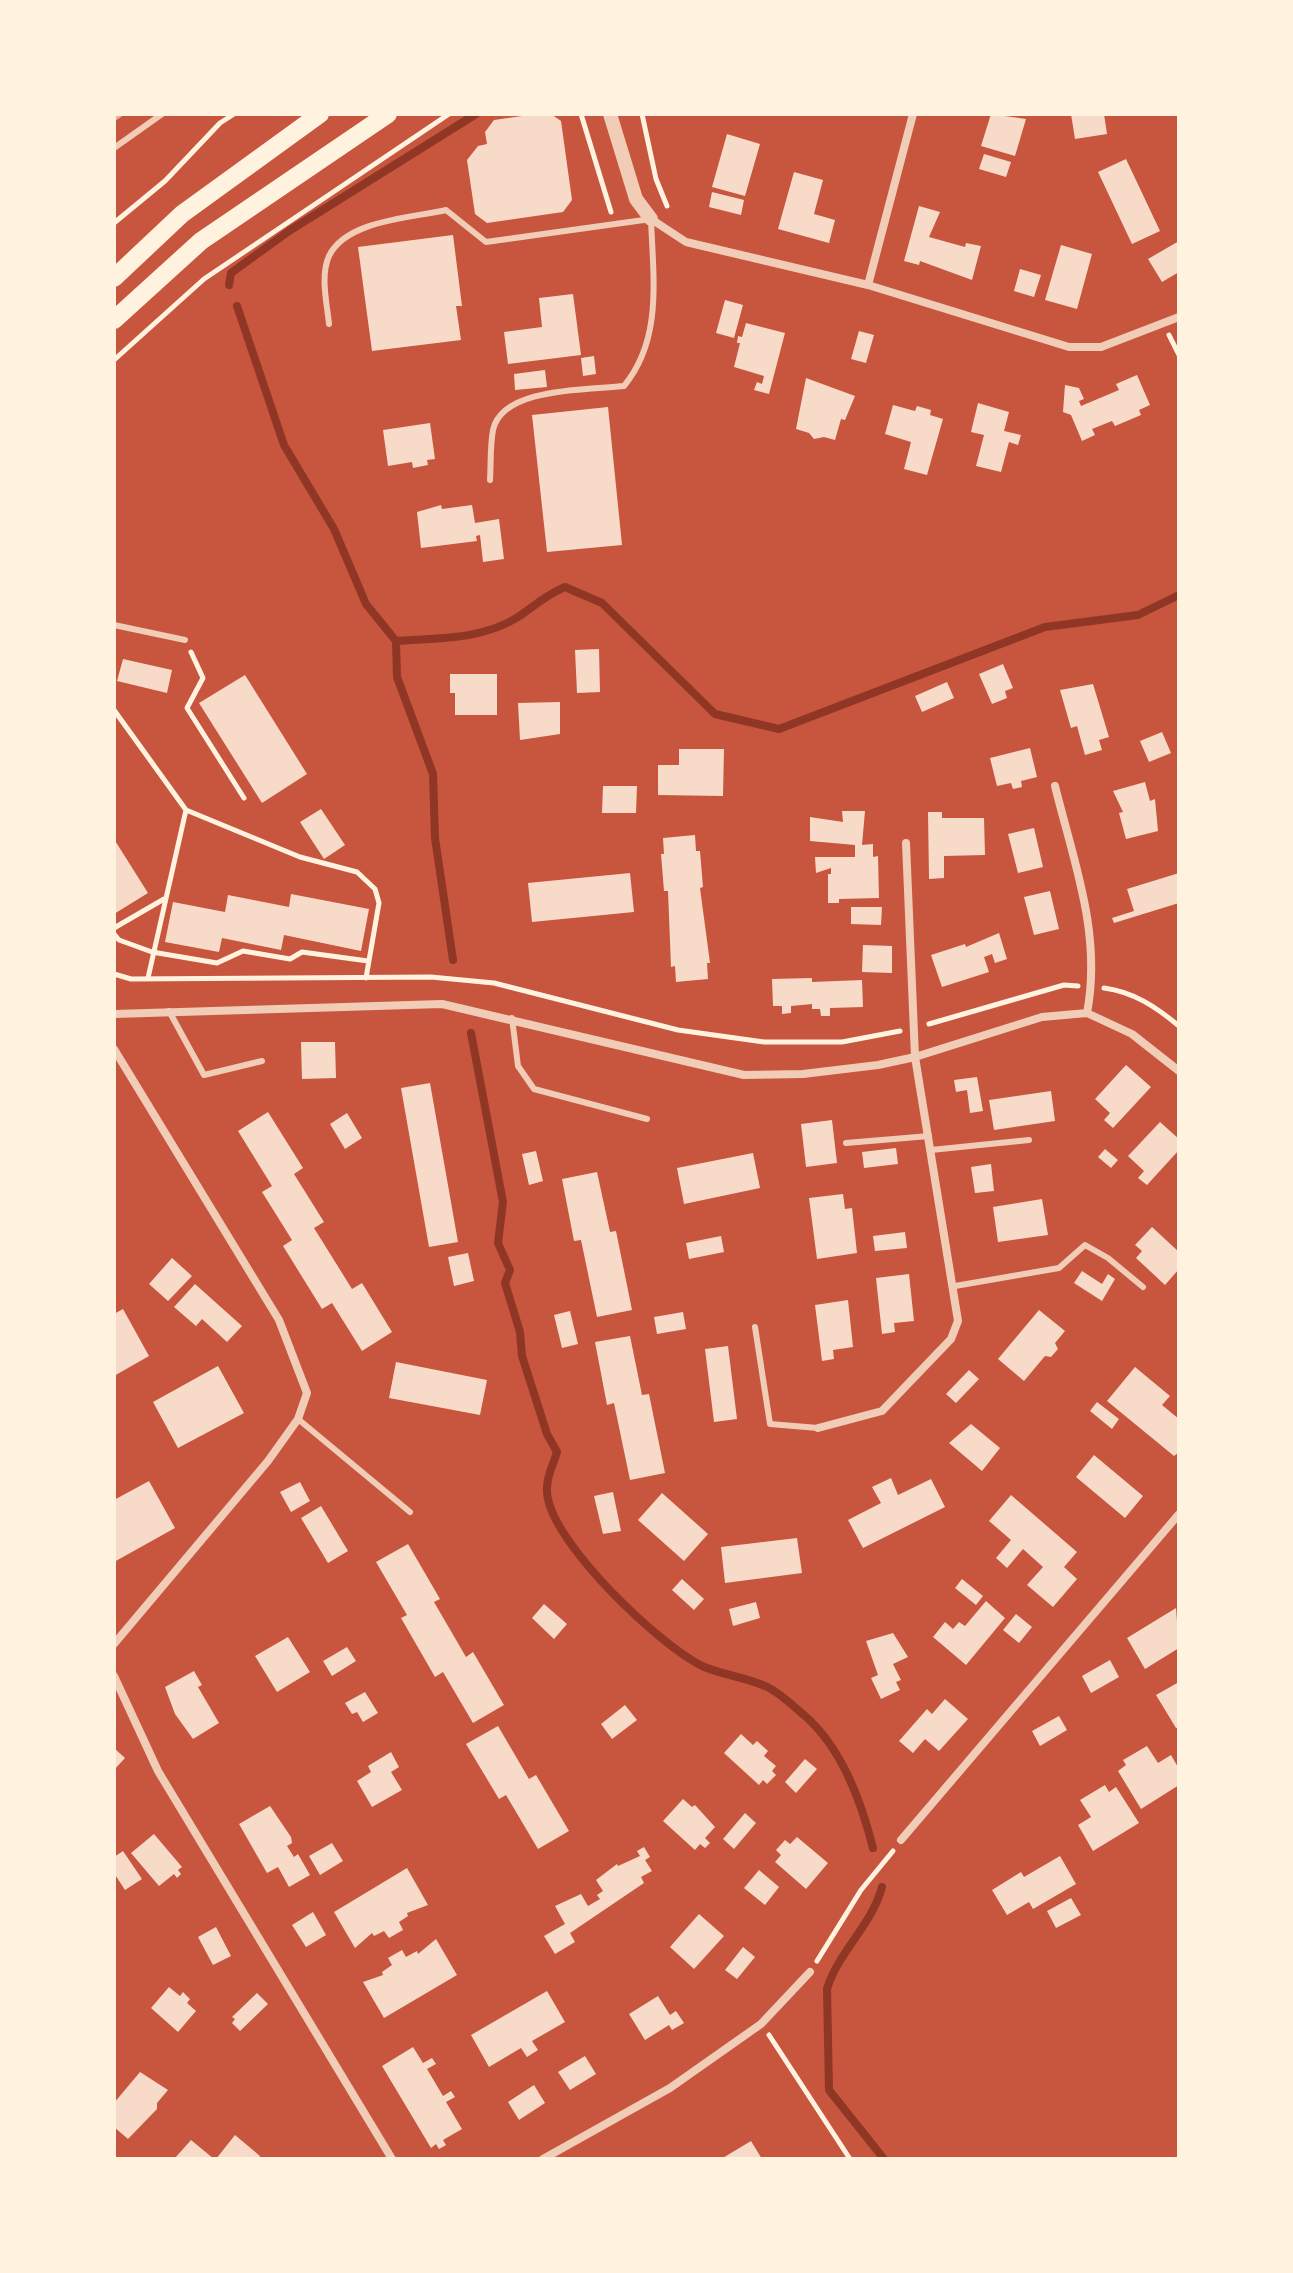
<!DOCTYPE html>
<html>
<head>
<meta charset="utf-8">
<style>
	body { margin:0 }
	#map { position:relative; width:1293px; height:2273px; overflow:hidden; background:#c8553d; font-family:"Open Sans",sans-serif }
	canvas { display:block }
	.frame { position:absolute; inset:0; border:116px solid #fff3e0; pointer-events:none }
</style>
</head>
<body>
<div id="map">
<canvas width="1293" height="2273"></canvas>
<div class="frame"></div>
</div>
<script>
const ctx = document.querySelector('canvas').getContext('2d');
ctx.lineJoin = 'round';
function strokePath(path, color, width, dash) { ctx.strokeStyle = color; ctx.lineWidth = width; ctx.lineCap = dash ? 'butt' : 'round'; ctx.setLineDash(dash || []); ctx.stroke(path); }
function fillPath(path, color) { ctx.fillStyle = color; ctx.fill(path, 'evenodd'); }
const stream = new Path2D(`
	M229 285 231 273 289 231 476 114
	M237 306 284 445 334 529 366 604 396 641C437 638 482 640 518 617 536 605 544 596 565 587L602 603 715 714 779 729 1045 627 1138 615 1179 595
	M396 641 397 677 433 774 435 838 453 960
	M471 1033 503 1202 498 1243 510 1270 505 1283 520 1332 522 1356 547 1434 557 1452C552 1468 544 1482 548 1499 558 1548 657 1643 702 1666 722 1675 745 1677 765 1686 778 1691 793 1706 804 1715 842 1748 861 1801 873 1848
	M882 1887C872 1925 838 1952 827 1989L829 2090 884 2159`);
const building = new Path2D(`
	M536 114H551L561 121 572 200 563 212 487 223 475 214 467 160 478 146 487 144 485 132 494 120Z
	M991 114 1026 119 1015 156 981 146Z
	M1071 114H1104L1107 134 1075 139Z
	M727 134 760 144 745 196 712 187Z
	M984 154 1011 162 1006 177 979 169Z
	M1126 159 1160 231 1132 244 1098 172Z
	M794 172 823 180 814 214 835 220 829 243 778 229Z
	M712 192 744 200 741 215 709 207Z
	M919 206 940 212 929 237 965 247 966 243 981 246 972 280 920 261 919 265 904 261Z
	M453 235 462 306H456L461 340 372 351 358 247Z
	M1179 241V272L1162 282 1148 259Z
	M1061 245 1092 254 1077 309 1045 300Z
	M1020 269 1041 275 1034 297 1014 291Z
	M573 294 581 355 508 364 504 332 542 327 539 298Z
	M725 300 743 305 734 338 716 333Z
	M746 323 785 333 769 394 754 390 757 382 762 384 764 376 734 367 740 343H737L738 336 742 337Z
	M859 331 874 335 866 363 851 359Z
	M594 356 596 374 583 376 581 358Z
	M545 370 547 387 515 390 514 374Z
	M1137 375 1150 405 1139 410 1141 415 1115 426 1112 421 1092 429 1095 435 1082 441 1071 415 1063 412 1065 385 1079 388 1084 399 1079 401 1081 406 1119 390 1116 384Z
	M806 378 855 396 845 420 841 419 835 440 824 437 814 439 809 433 796 429Z
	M978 403 1009 412 1004 431 1021 435 1018 445 1009 442 1001 472 976 466 984 435 971 432Z
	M893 405 915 411 917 406 931 410 930 415 943 419 927 475 904 469 911 442 885 434Z
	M608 407 622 545 547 552 532 415Z
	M430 423 435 459 427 460 428 465 413 468 412 462 388 466 383 430Z
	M441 505 442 509 472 505 475 523 499 519 504 559 483 562 480 535 476 536 477 541 421 548 417 512Z
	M599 649 600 692 577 693 575 650Z
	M123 659 172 670 167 693 117 681Z
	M1003 664 1013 688 1005 691 1007 698 992 704 979 674Z
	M450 674H497V715H455V693H450Z
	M245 675 307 774 262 803 199 703Z
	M947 682 954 698 922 712 915 696Z
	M1093 684 1109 737 1099 740 1102 750 1085 755 1077 726 1071 728 1060 690Z
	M560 702V734L520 740 518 703Z
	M1162 732 1171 753 1149 762 1140 741Z
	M1030 748 1037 777 1021 781 1022 787 1013 789 1011 783 997 786 990 758Z
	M679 749H724L723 796 658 795V765H679Z
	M1145 782 1150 801 1155 799 1158 831 1126 839 1119 813 1123 812 1113 791Z
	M603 786H637L636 813H602Z
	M321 809 345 845 324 859 300 822Z
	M842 811H865L862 845 873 844V857L878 856 879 898 839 899V903H828V874H831V868L816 873 815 857H855V845L810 841V817L843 822Z
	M928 812H942V818H984L985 855 944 856V878L929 879Z
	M1034 828 1043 867 1018 873 1008 834Z
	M695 835 696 851H700L703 887 700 888 710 963H707L708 979 676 982 675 966 671 967 668 891H664L661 854H664L663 838Z
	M114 839 148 893 114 914Z
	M630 873 634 912 532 922 528 883Z
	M1179 873V903L1114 923 1112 918 1134 911 1127 889Z
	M1050 891 1059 929 1034 935 1024 897Z
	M291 894 369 909 361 951 284 935 281 950 222 938 219 952 165 942 173 902 225 912 228 895 289 907Z
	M851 907H882L881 925 851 924Z
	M999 933 1007 959 995 963 992 954 984 957 989 972 942 987 931 955 965 944 966 947Z
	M863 945 892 946V973L862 972Z
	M812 978V982L862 980 863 1007 830 1008V1016H821L820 1009H812V1004L791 1006V1013L782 1014V1006H773L772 979Z
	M301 1042H335L336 1078 302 1079Z
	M1126 1065 1151 1087 1113 1128 1104 1120 1110 1113 1095 1099Z
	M977 1077 983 1111 970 1113 967 1090 956 1092 954 1080Z
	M430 1083 458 1242 429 1247 401 1088Z
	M1051 1091 1055 1121 994 1130 989 1100Z
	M268 1112 303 1168 294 1174 324 1222 314 1228 352 1289 362 1283 392 1332 362 1351 332 1303 322 1309 283 1246 292 1240 262 1192 272 1186 238 1131Z
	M347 1113 362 1138 345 1149 330 1124Z
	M832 1120 837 1163 806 1167 801 1124Z
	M1160 1122 1179 1139V1150L1147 1185 1138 1178 1144 1171 1128 1156Z
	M896 1148 898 1164 864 1168 862 1152Z
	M1105 1149 1118 1160 1111 1168 1098 1157Z
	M536 1151 543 1181 529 1185 522 1154Z
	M753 1153 760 1188 684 1204 677 1168Z
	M991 1164 994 1191 975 1193 971 1167Z
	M597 1172 610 1232 616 1231 632 1310 597 1317 581 1240 574 1241 562 1179Z
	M843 1194 845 1209 852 1208 857 1253 817 1259 809 1198Z
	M1042 1199 1048 1235 998 1242 993 1207Z
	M1152 1227 1179 1252V1269L1165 1285 1136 1258 1142 1251 1135 1245Z
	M905 1232 907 1248 875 1251 873 1236Z
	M721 1236 724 1252 689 1259 686 1243Z
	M468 1253 474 1281 454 1286 448 1257Z
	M172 1258 192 1276 168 1301 149 1284Z
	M1082 1271 1102 1284 1108 1274 1115 1279 1102 1301 1074 1283Z
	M909 1274 914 1321 894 1323 895 1332 882 1334 876 1278Z
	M195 1284 242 1326 227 1342 202 1319 196 1326 174 1307Z
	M848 1300 853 1347 833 1350 834 1359 822 1361 815 1305Z
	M123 1309 149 1356 114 1376V1314Z
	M1039 1310 1065 1331 1055 1343 1058 1349 1051 1357 1045 1356 1024 1381 998 1359Z
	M570 1311 578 1344 562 1348 554 1315Z
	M683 1312 686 1329 657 1334 654 1317Z
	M630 1336 642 1395 649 1394 665 1473 630 1480 614 1403 607 1405 595 1342Z
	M728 1346 737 1419 714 1422 705 1349Z
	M396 1362 487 1380 480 1415 389 1398Z
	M218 1366 244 1413 178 1448 153 1402Z
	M1135 1367 1170 1396 1162 1405 1179 1419V1452L1174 1456 1107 1401Z
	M969 1370 979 1379 956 1403 946 1394Z
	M1097 1402 1119 1419 1112 1429 1090 1411Z
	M971 1424 1000 1448 982 1471 949 1443Z
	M1094 1455 1143 1496 1125 1518 1076 1477Z
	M891 1478 898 1495 931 1479 945 1507 863 1548 848 1520 881 1503 872 1487Z
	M149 1481 175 1528 114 1562V1500Z
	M300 1482 310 1501 291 1512 280 1492Z
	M613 1492 621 1531 603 1534 594 1496Z
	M662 1493 708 1534 684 1561 638 1520Z
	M1011 1495 1077 1552 1064 1567 1077 1579 1053 1607 1027 1585 1043 1567 1023 1549 1007 1568 996 1558 1011 1540 989 1521Z
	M321 1506 348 1551 328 1563 301 1518Z
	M797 1538 802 1573 725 1583 721 1547Z
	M408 1544 440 1599 434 1602 466 1657 473 1652 504 1705 473 1723 443 1672 435 1677 401 1618 407 1615 376 1562Z
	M682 1579 704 1599 694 1610 672 1590Z
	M962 1579 983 1596 976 1605 955 1588Z
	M986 1601 1005 1618 966 1665 933 1637 945 1622 953 1629 959 1622 965 1626Z
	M756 1602 760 1618 733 1626 729 1609Z
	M544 1604 567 1624 554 1639 532 1618Z
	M1176 1608 1179 1648 1145 1669 1127 1638Z
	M1016 1614 1032 1627 1019 1643 1003 1630Z
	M893 1633 908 1657 893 1664 901 1680 896 1682 900 1690 881 1699 871 1678 878 1675 866 1641Z
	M288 1637 310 1672 277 1692 255 1656Z
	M347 1647 356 1661 332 1676 323 1661Z
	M1110 1660 1119 1677 1091 1693 1082 1676Z
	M194 1671 202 1685 198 1687 219 1723 193 1739 175 1714 165 1687Z
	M1179 1682V1727L1176 1728 1156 1695Z
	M365 1692 378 1713 363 1722 357 1712 352 1714 345 1703Z
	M945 1699 968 1719 939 1751 925 1739 913 1753 899 1741 927 1709 932 1714Z
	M625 1705 637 1720 612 1739 601 1724Z
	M1059 1716 1067 1730 1040 1746 1032 1731Z
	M498 1726 529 1779 536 1775 569 1831 538 1849 506 1795 499 1799 466 1744Z
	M741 1734 753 1745 757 1741 768 1751 764 1756 776 1766 772 1771 776 1775 767 1784 763 1780 759 1785 724 1753Z
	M1147 1746 1158 1763 1171 1755 1179 1769V1785L1141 1809 1118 1771 1126 1765 1123 1760Z
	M114 1748 125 1758 114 1770Z
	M391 1752 399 1767 391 1772 402 1790 372 1807 357 1781 371 1772 368 1766Z
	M805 1759 817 1769 796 1793 785 1782Z
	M1105 1785 1109 1792 1116 1787 1139 1823 1093 1851 1078 1825 1091 1817 1080 1800Z
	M683 1799 692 1807 695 1805 715 1827 705 1838 710 1843 705 1848 700 1844 695 1850 663 1821Z
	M270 1806 291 1837 292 1843 287 1846 294 1857 298 1854 310 1875 289 1887 278 1867 267 1873 239 1824Z
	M745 1813 756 1823 734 1849 723 1839Z
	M154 1834 182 1867 178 1870 181 1874 177 1878 174 1874 159 1886 131 1853Z
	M797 1837 828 1863 806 1889 775 1862 781 1855 776 1850 785 1840 790 1844Z
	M332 1843 343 1861 320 1875 309 1856Z
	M644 1847 650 1857 645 1860 652 1871 641 1877 644 1883 570 1933 575 1942 555 1954 544 1936 565 1924 555 1906 581 1894 588 1906 600 1899 597 1895 603 1891 596 1880 617 1864 618 1866 640 1856 637 1851Z
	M123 1851 142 1879 125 1890 114 1873V1857Z
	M1060 1856 1076 1884 1033 1909 1029 1902 1007 1915 992 1890 1021 1872 1024 1877Z
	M407 1868 428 1905 407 1913 408 1916 399 1922 403 1930 389 1938 384 1931 374 1936 372 1933 355 1948 334 1912Z
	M759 1870 779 1887 765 1905 744 1888Z
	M1071 1898 1081 1915 1056 1928 1047 1911Z
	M313 1912 326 1935 306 1947 292 1925Z
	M699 1914 724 1936 694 1969 670 1947Z
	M216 1927 231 1956 213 1965 198 1937Z
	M436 1939 457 1975 384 2018 363 1982 383 1975 382 1972 392 1965 388 1958 402 1950 406 1957 417 1951 418 1954Z
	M743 1947 755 1957 737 1979 725 1970Z
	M169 1987 180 1996 183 1992 190 1999 187 2003 196 2011 178 2032 151 2008Z
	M547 1991 565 2022 532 2041 538 2050 527 2057 521 2048 489 2067 471 2035Z
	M257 1993 268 2004 240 2031 232 2023 235 2019 232 2017Z
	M658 1996 670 2015 676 2011 684 2023 672 2030 669 2025 645 2040 629 2014Z
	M413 2047 423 2063 432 2058 436 2064 427 2069 443 2096 451 2091 455 2097 446 2102 462 2129 443 2140 446 2145 439 2149 436 2144 431 2148 382 2066Z
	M585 2056 596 2074 570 2090 558 2072Z
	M140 2072 168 2090 157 2103V2109L128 2139 114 2127V2103Z
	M534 2085 545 2103 519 2120 508 2102Z
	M235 2135 260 2156 258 2159H216Z
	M191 2140 214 2159 175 2158Z
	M751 2141 762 2159H721Z`);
const path = new Path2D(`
	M581 114 611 212
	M642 114 656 179 667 206
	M114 223 165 181 220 123 234 114
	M1169 335 1179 355
	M114 360 204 279 449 114
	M191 652 203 678 187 708 244 798
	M114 710 186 810 300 857 357 872 375 889 379 903 366 978
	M114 928 164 899
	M114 934 119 940 152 952 217 963 243 951 290 959 302 952 368 961
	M114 974 131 979 431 977 494 983 678 1030 764 1042H842L900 1031
	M148 978 186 810
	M1104 988C1134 992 1156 1007 1179 1026
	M929 1024 1064 985 1078 986
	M817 1961 861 1890 893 1851
	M769 2035 850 2159`);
const service = new Path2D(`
	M114 148 162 114
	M329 324C327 303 320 276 329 256 346 220 412 218 446 210L486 242 651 219C653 277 663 339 624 386 588 390 502 387 493 430 490 446 491 464 490 480
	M114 625 185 640
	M169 1011 204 1075 262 1061
	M512 1018 518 1066 534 1089 647 1119
	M846 1143 929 1136
	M931 1150 1029 1140
	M955 1286 1059 1268 1085 1245 1108 1258 1143 1287
	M755 1327 770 1424 818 1428
	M298 1419 410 1512`);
const minor = new Path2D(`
	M651 219 686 242 868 285 1069 347H1101L1179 317
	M868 285 913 114
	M1055 786C1074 863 1102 934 1087 1013
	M114 1014 442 1004 744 1075 803 1074 878 1065 915 1057 1042 1017 1087 1013 1132 1034 1179 1071
	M114 1049 279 1320 307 1393 298 1419 268 1461 114 1644
	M818 1428 882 1411 951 1339 958 1321 915 1057 906 843
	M114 1676 158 1771 392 2159
	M901 1840 1179 1514
	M543 2159 670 2088 761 2024 810 1972`);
const tertiary = new Path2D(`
	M610 114 636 199 651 219`);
const primary = new Path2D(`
	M114 278 182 214 320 114
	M114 320 201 241 388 114`);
const rail = new Path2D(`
	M114 118 120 114`);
strokePath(stream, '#8f3625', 8);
fillPath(building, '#f7dbc8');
strokePath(path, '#fff3e0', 5);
strokePath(service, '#f1ccb7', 6);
strokePath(minor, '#f1ccb7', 8);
strokePath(tertiary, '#f1ccb7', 14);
strokePath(primary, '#fff3e0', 18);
strokePath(rail, '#e9b49f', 6);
</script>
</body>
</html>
